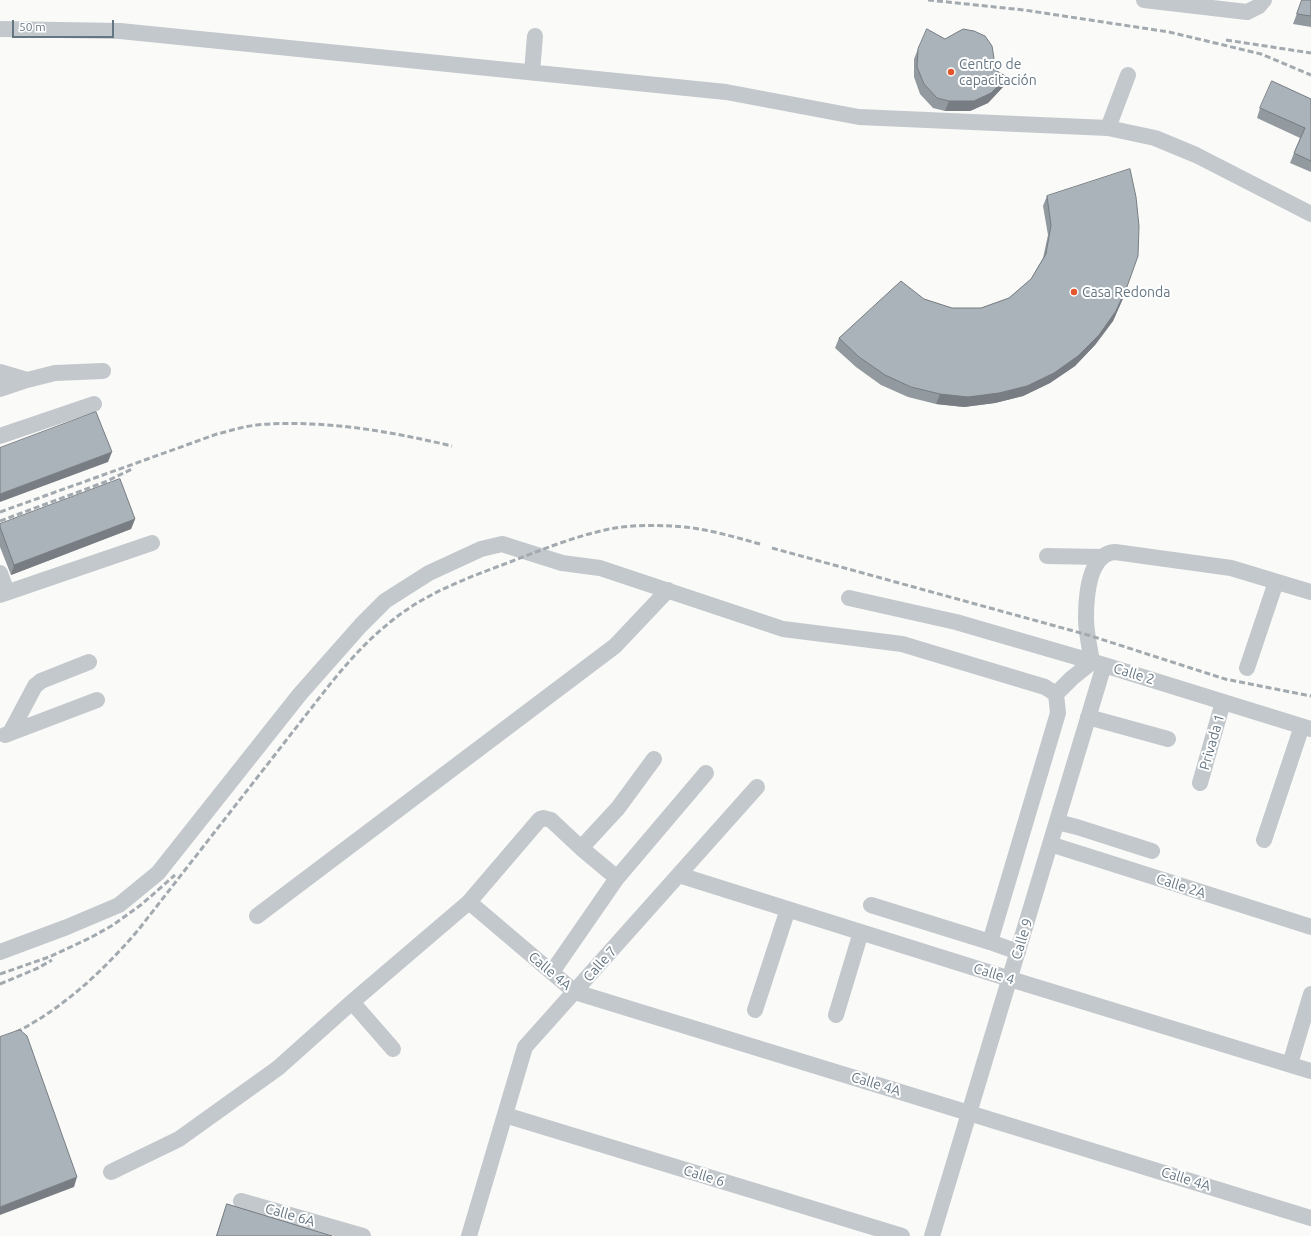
<!DOCTYPE html>
<html>
<head>
<meta charset="utf-8">
<style>
	body { margin:0 }
	#map { position:relative; width:1311px; height:1236px; overflow:hidden; background:#fafaf8; font-family:Ubuntu,sans-serif }
	canvas { display:block }
	.scale { position:absolute; left:12px; top:20px; width:102px; height:18px; box-sizing:border-box; border:2px solid #657683; border-top:0; padding-left:5px; font-size:12px; line-height:14px; white-space:nowrap; color:#657683; -webkit-text-stroke:3px #fff; paint-order:stroke }
</style>
</head>
<body>
<div id="map">
<canvas width="1311" height="1236"></canvas>
<div class="scale">50 m</div>
</div>
<script>
const ctx = document.querySelector('canvas').getContext('2d');
ctx.lineJoin = 'round';
function strokePath(path, color, width, dash) { ctx.strokeStyle = color; ctx.lineWidth = width; ctx.lineCap = dash ? 'butt' : 'round'; ctx.setLineDash(dash || []); ctx.stroke(path); }
function fillPath(path, color) { ctx.fillStyle = color; ctx.fill(path, 'evenodd'); }
function write(font, color, halo, rows, align = 'center') {
  ctx.font = font + ' Ubuntu,sans-serif'; ctx.lineWidth = 4; ctx.setLineDash([]); ctx.textBaseline = 'middle'; ctx.strokeStyle = halo; ctx.fillStyle = color; for (const [text, x, y, turn = 0] of rows) {
    ctx.save(); ctx.translate(x, y); ctx.rotate((+turn || 0) * Math.PI / 180); ctx.textAlign = isNaN(turn) ? turn : align; if (halo) ctx.strokeText(text, 0, 0); ctx.fillText(text, 0, 0); ctx.restore();
  }
}
const minor = new Path2D(`
	M1144 0 1247 12 1259 6 1264 0
	M0 29 120 31 726 92 859 117 1108 128 1155 138 1196 155 1311 214
	M532 72 535 36
	M1108 128 1128 75
	M0 372 27 380
	M0 389 27 380 55 373 103 371
	M0 436 94 404
	M1047 556 1102 557
	M0 573 7 592
	M0 595 152 543
	M849 598 956 622 1104 665 1311 729
	M1092 662C1090 648 1086 633 1086 619 1086 598 1088 554 1115 552L1231 568 1311 592
	M1247 668 1276 582
	M1056 694 1072 678 1092 662
	M1088 717 1168 739
	M10 733 35 686 41 681 89 662
	M5 735 97 700
	M1200 783 1223 702
	M1057 822 1077 827 1152 851
	M1264 840 1302 726
	M1050 844 1311 927
	M581 848 618 808 654 759
	M679 875 1010 979 1311 1071
	M469 902 575 992 1311 1218
	M257 916 615 646 668 590
	M990 942 1018 952
	M0 952 67 927 119 905 158 873 300 694 361 625 385 601 429 573 481 549 502 544 562 563 600 568 783 629 902 644 1045 687 1056 694 1058 713 990 942 871 905
	M552 972 617 878 706 773
	M352 1002 393 1049
	M755 1010 788 909
	M836 1015 861 932
	M1290 1064 1311 994
	M505 1115 902 1236
	M111 1172 179 1139 278 1068 352 1002 469 902 540 819 543 818 551 820 581 848 617 878
	M241 1201 363 1236
	M469 1236 525 1047 757 787
	M932 1236 1104 665`);
const rail = new Path2D(`
	M928 0 1024 10 1169 32 1261 54 1311 75
	M1226 40 1311 53
	M0 512 217 434C226 432 235 429 244 427 265 423 289 423 311 424 359 426 405 435 452 446
	M0 521 105 482 132 469
	M772 548 1088 635 1225 679 1311 696
	M0 974 49 957 90 938 113 925 142 904 175 875
	M0 984 38 968 52 960
	M0 1040C56 1015 100 975 139 929L327 688C347 663 368 639 394 619 428 592 470 577 510 562 541 550 573 537 605 530 626 525 650 525 671 526 701 527 731 536 760 544`);
const wall = new Path2D(`
	M1302 0H1311V27L1293 24Z
	M918 49 991 67 1007 77 1003 87 988 103 970 111H945L933 108 920 94 914 77V59Z
	M1311 99V172L1290 163 1300 138 1257 118 1260 108Z
	M1047 196 1125 294 1113 321 1095 345 1075 366 1050 383 1023 396 995 403 964 407 936 404 908 397 881 385 856 367 835 348 839 338 924 299 952 308H981L1009 298 1031 279 1043 258 1048 235 1043 206Z
	M135 519 131 529 11 575 0 547V524Z
	M227 1204 332 1236H216Z`);
const shadedWall = new Path2D(`
	M1007 77 1003 87 988 103 970 111H945L949 101Z
	M1128 284 1125 294 1113 321 1095 345 1075 366 1050 383 1023 396 995 403 964 407 936 404 940 394Z
	M112 452 108 462 0 502V494Z
	M135 519 131 529 11 575 14 565Z
	M77 1177 74 1187 0 1215V1207Z`);
const building = new Path2D(`
	M1302 0H1311V16L1297 14Z
	M927 29 945 39 963 29 974 31 985 36 992 46 994 58 990 67 1007 77 991 93 974 101H949L937 98 924 84 917 67 918 49Z
	M1272 81 1311 99V161L1294 153 1305 128 1260 108Z
	M1130 169 1136 197 1139 226 1138 256 1128 284 1116 311 1099 335 1078 356 1054 373 1027 386 999 393 968 397 940 394 911 387 885 375 859 357 839 338 901 281 924 299 952 308H981L1009 298 1031 279 1046 254 1051 225 1047 196Z
	M96 412 112 452 0 494V448Z
	M120 479 135 519 14 565 0 527V524Z
	M20 1030 27 1036 77 1177 0 1207V1037Z
	M227 1204 332 1236H217Z`);
const markers = [
	[951,72,4,"#e4572e"],
	[1074,292,4,"#e4572e"]
];
const poiNames = [
	["Centro de",959,64],
	["capacitación",959,80],
	["Casa Redonda",1082,292]
];
const streetNames = [
	["Calle 2",1134,674,17],
	["Privada 1",1212,742,-74],
	["Calle 2A",1181,886,18],
	["Calle 9",1022,939,-73],
	["Calle 7",600,964,-48],
	["Calle 4A",550,971,40],
	["Calle 4",994,974,17],
	["Calle 4A",876,1084,17],
	["Calle 6",704,1176,17],
	["Calle 4A",1186,1179,17],
	["Calle 6A",290,1215,16]
];
strokePath(minor, '#c3c8cc', 16);
strokePath(rail, '#a2aab0', 3, [6, 3]);
fillPath(wall, '#929a9f');
fillPath(shadedWall, '#777d82');
fillPath(building, '#aab3b9');
strokePath(building, '#777d82', 1);
for (const [x, y, r, color] of markers) { const dot = new Path2D(); dot.arc(x, y, r, 0, 2 * Math.PI); ctx.fillStyle = color; ctx.fill(dot); strokePath(dot, '#fff', 1.5); }
write('14px', '#657683', '#fff', poiNames, 'left');
write('14px', '#657683', '#fff', streetNames);
</script>
</body>
</html>
